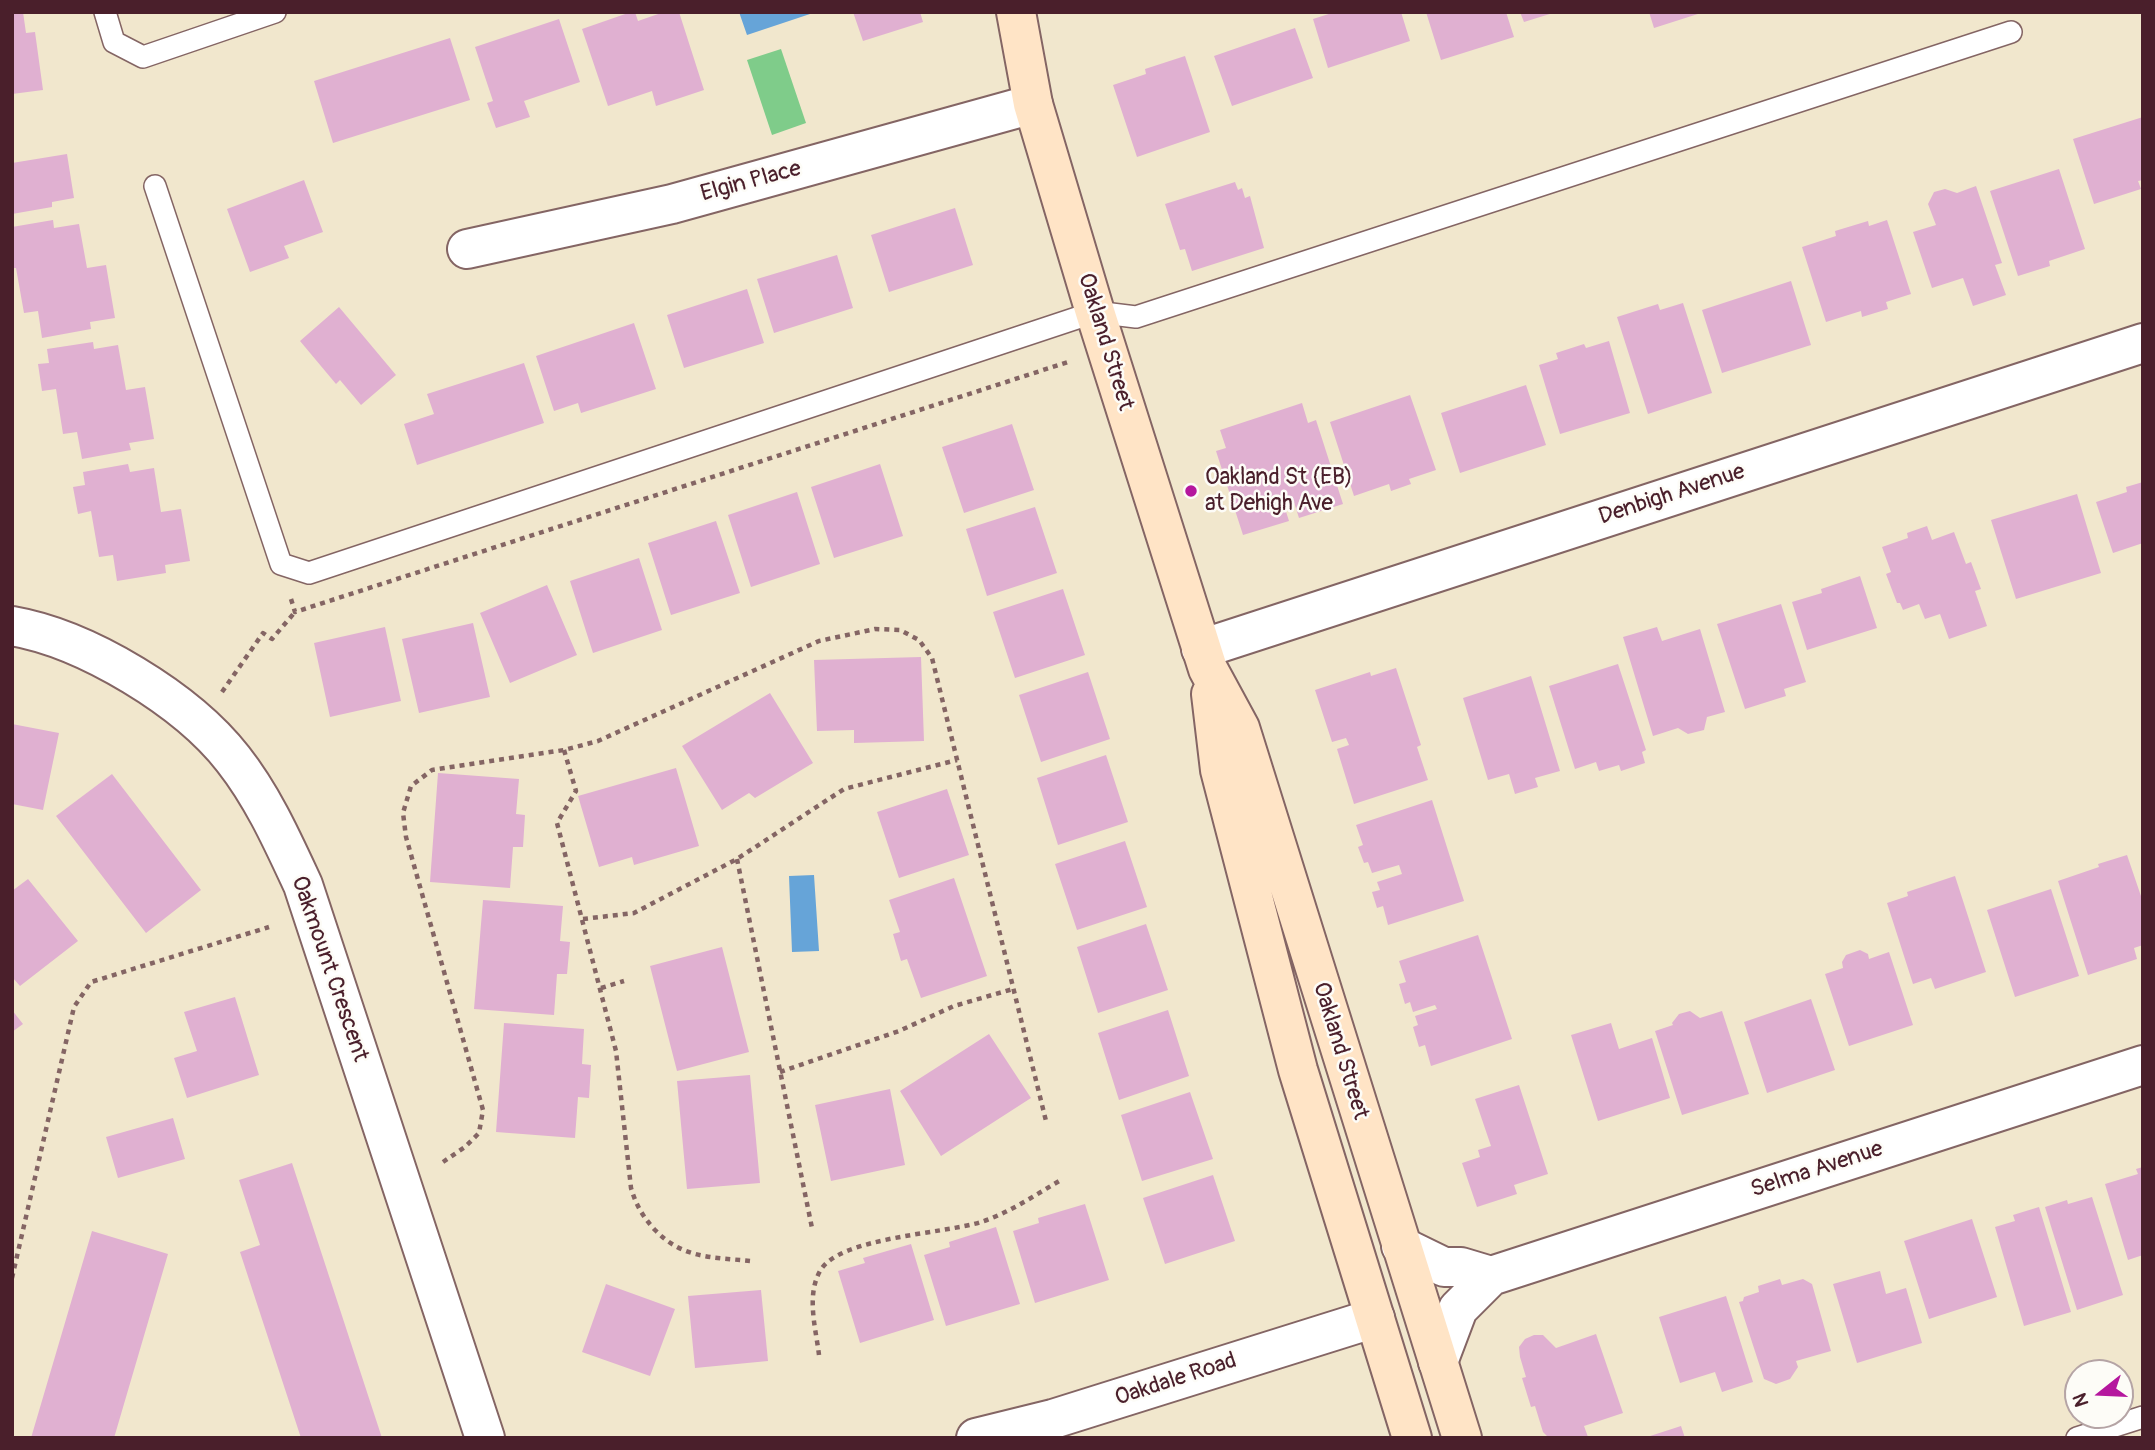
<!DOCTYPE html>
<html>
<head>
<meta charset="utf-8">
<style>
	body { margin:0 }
	#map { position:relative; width:2155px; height:1450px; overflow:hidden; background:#f1e7cd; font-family:Pangolin,sans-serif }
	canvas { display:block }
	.frame { position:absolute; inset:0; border:14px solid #4a1f2b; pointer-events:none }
	.north { position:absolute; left:2064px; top:1359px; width:70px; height:70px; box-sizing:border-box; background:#fdfcf7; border:2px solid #b5a4a5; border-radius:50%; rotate:252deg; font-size:19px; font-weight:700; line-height:28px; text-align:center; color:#4a1f2b }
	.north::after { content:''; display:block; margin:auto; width:24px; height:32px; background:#b5179e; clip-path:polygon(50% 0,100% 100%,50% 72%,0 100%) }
</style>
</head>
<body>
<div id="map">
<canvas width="2155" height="1450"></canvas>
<div class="frame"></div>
<div class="north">N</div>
</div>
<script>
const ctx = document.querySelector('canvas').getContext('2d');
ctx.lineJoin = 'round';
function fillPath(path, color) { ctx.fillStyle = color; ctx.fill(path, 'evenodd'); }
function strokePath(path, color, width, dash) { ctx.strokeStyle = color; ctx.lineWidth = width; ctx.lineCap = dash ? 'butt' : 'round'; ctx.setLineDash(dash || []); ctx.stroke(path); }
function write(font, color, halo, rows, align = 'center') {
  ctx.font = font + ' Pangolin,sans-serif'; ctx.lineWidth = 5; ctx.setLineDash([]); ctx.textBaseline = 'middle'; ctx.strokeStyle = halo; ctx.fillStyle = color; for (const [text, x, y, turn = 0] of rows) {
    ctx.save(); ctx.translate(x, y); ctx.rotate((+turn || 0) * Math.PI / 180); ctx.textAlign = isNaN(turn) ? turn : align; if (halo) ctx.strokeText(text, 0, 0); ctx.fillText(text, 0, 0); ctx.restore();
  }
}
const green = new Path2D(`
	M781 49 806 123 772 135 747 60Z`);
const water = new Path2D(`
	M739 12H813V13L747 35Z
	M814 875 819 951 792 952 789 876Z`);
const building = new Path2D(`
	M12 12H23L26 33 35 32 43 90 12 94Z
	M631 12H635L638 21 664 12H679L704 90 656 106 652 91 608 106 582 29Z
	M853 12H920L923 22 863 41Z
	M1335 12H1401L1410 41 1328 68 1313 19Z
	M1426 12H1506L1514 37 1441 60Z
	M1520 12H1553V13L1524 22Z
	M1649 12H1701V13L1654 28Z
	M559 19 580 82 524 101 530 117 496 128 487 103 493 101 475 47Z
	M1295 28 1313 78 1232 106 1214 56Z
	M450 38 470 100 333 143 314 81Z
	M1185 56 1210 132 1137 157 1113 85 1146 74 1145 69Z
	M2143 117V180L2138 181 2141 189 2094 204 2073 139Z
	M67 154 74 198 52 202V207L12 214V163Z
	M2059 169 2085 249 2049 261 2050 266 2018 276 1990 191Z
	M304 180 323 232 284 246 289 258 250 272 227 209Z
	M1235 182 1238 190 1242 188 1245 198 1250 196 1264 248 1192 271 1185 249 1180 250 1165 204Z
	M1976 186 2002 263 1995 265 2006 295 1973 306 1963 278 1932 288 1913 232 1936 225 1928 204 1934 192 1945 189 1957 193Z
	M955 208 973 265 889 292 871 235Z
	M53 220 54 228 79 224 87 268 106 265 115 318 90 322 91 329 42 338 38 311 24 313 16 268H12V227Z
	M1887 220 1911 294 1886 302 1888 309 1862 317 1861 311 1826 322 1802 247 1836 236 1835 231 1868 221 1869 226Z
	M837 255 853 308 774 333 757 279Z
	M1791 281 1811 345 1722 373 1702 310Z
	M747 289 764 343 684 368 667 315Z
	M1683 303 1712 393 1648 414 1617 317 1658 304 1660 310Z
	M339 307 396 375 361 405 340 380 336 384 300 341Z
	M634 323 656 389 581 413 578 403 554 411 536 356Z
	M1609 341 1630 413 1560 434 1539 365 1558 359 1556 353 1584 344 1586 348Z
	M93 342 94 349 118 345 126 390 145 387 154 439 129 443 131 450 82 459 77 432 63 434 56 389 42 391 38 364 49 363 47 349Z
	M524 363 544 423 417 465 404 424 434 414 427 394Z
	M1526 385 1546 445 1460 473 1441 413Z
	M1410 395 1436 470 1409 479 1411 484 1391 491 1389 484 1354 496 1330 422Z
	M1302 403 1308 423 1316 420 1343 504 1299 518 1292 496 1282 499 1289 521 1243 535 1216 451 1226 448 1220 430Z
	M1012 424 1034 490 964 513 942 447Z
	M128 464 130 472 154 468 161 512 181 509 190 561 165 565 166 573 117 581 113 555 99 557 91 511 78 514 73 487 85 485 83 472Z
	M880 464 903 536 834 558 811 487Z
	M2143 482V543L2113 553 2096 502 2127 492 2126 487Z
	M797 492 820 564 751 587 728 515Z
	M2077 494 2101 573 2016 599 1991 520Z
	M1035 507 1057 573 987 596 966 529Z
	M716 521 740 593 671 615 648 543Z
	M1927 526 1932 540 1954 532 1966 564 1971 562 1981 589 1975 591 1987 626 1949 639 1940 614 1925 619 1919 604 1903 610 1900 603H1897L1886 574 1891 572 1882 547 1908 538 1907 533Z
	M639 558 662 630 593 653 570 581Z
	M1860 576 1877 628 1807 650 1792 602 1822 593 1821 589Z
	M547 585 577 655 510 683 480 613Z
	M1063 589 1085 655 1015 678 993 612Z
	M1781 604 1806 682 1784 689 1786 696 1745 709 1717 624Z
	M473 623 490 697 419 713 402 639Z
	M385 627 401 701 330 717 314 643Z
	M1657 627 1662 641 1700 629 1725 712 1707 717 1704 730 1688 734 1678 728 1653 736 1623 637Z
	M921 657 924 741 854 743V730L817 731 814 660Z
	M1618 664 1646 750 1642 752 1645 763 1621 771 1619 765 1599 771 1596 762 1575 769 1549 686Z
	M1396 668 1421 745 1417 747 1428 780 1354 804 1337 749 1349 745 1346 738 1332 742 1315 690 1370 672 1371 676Z
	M1088 672 1110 739 1041 762 1019 695Z
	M1531 676 1560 771 1535 778 1538 787 1515 794 1509 774 1488 780 1463 698Z
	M770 693 813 763 755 798 749 793 722 810 682 746Z
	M12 724 59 733 43 810 12 804Z
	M1106 755 1128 822 1058 845 1037 778Z
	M676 768 699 846 634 865 632 857 599 867 578 796Z
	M438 773 519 779 516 814 525 815 523 847H513L510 888 430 882Z
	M112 774 201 890 146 933 56 816Z
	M947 789 969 855 899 878 877 812Z
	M1432 800 1464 901 1388 925 1383 906 1377 908 1372 892 1380 890 1377 882 1402 874 1399 865 1372 873 1368 862 1364 863 1358 847 1363 845 1356 825Z
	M1125 841 1147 907 1077 930 1055 864Z
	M2127 855 2143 902V945L2134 948 2137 959 2088 975 2058 881 2099 867 2098 864Z
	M1955 876 1986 972 1935 989 1931 978 1913 984 1887 903 1908 896 1907 892Z
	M954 878 987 976 921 998 907 959 901 961 893 934 900 932 889 900Z
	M28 879 78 941 20 986 12 977V891Z
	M2051 889 2079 976 2015 997 1987 910Z
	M483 900 563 906 560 941 570 942 567 974H557L554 1015 474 1009Z
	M1146 924 1168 990 1098 1013 1077 947Z
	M1478 935 1512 1039 1431 1066 1425 1045 1419 1047 1413 1027 1418 1025 1415 1016 1437 1009 1435 1005 1413 1012 1410 1002 1405 1004 1399 984 1406 982 1399 961Z
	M722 947 749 1052 677 1071 650 966Z
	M1860 950 1868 954 1869 959 1889 952 1913 1025 1849 1046 1825 974 1843 968 1842 962 1846 955Z
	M235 997 259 1075 187 1098 174 1058 197 1051 184 1012Z
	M1811 999 1835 1070 1767 1093 1744 1022Z
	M12 1010 23 1024 12 1032Z
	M1168 1010 1189 1076 1119 1100 1098 1033Z
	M1690 1011 1700 1018 1722 1011 1749 1094 1682 1115 1655 1031 1673 1025 1672 1023 1679 1014Z
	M504 1023 584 1029 582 1064 591 1065 589 1098 578 1097 575 1138 496 1132Z
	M1611 1023 1619 1049 1652 1038 1670 1098 1598 1121 1571 1035Z
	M989 1034 1031 1098 941 1156 900 1091Z
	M750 1075 760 1183 687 1189 677 1081Z
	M1519 1085 1548 1174 1514 1185 1517 1194 1477 1207 1462 1163 1480 1157 1478 1150 1491 1146 1475 1099Z
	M890 1089 905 1165 831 1181 815 1105Z
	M1190 1092 1213 1159 1142 1181 1121 1115Z
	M173 1118 185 1159 118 1178 106 1137Z
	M292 1163 382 1438H301L240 1252 260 1245 239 1180Z
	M2143 1167V1255L2128 1260 2105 1184 2138 1174 2136 1169Z
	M1213 1175 1235 1241 1165 1264 1143 1198Z
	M2092 1197 2123 1295 2077 1310 2045 1207 2067 1200 2068 1204Z
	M1085 1204 1109 1280 1035 1303 1013 1231 1039 1223 1038 1218Z
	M2039 1207 2071 1312 2024 1326 1995 1227 2015 1221 2013 1215Z
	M1972 1219 1997 1297 1929 1319 1904 1241Z
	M996 1227 1020 1304 946 1326 924 1255 950 1247 949 1242Z
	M92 1231 168 1254 114 1438H31Z
	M911 1244 934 1320 860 1343 838 1271 865 1263 863 1258Z
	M1880 1271 1886 1294 1906 1288 1922 1343 1857 1363 1833 1284Z
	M1780 1279 1782 1285 1803 1279 1812 1284 1831 1351 1796 1361 1798 1367 1790 1379 1776 1384 1764 1379 1739 1302 1743 1301 1744 1297 1759 1292 1758 1286Z
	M606 1284 675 1309 650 1376 582 1352Z
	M761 1290 768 1361 695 1368 688 1296Z
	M1726 1296 1753 1382 1722 1392 1715 1372 1680 1383 1659 1317Z
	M1596 1334 1623 1413 1584 1426 1588 1437 1549 1438 1543 1432 1535 1406 1531 1407 1522 1378 1526 1377 1520 1357 1519 1347 1525 1339 1534 1335H1543L1556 1348Z
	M1681 1426 1685 1438H1647V1437Z`);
const path = new Path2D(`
	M291 599 295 612 1071 361
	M222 692 263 633 272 639 295 612
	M564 750 576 791 557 823 616 1051 631 1188C636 1205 643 1217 655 1230 683 1259 712 1257 750 1261
	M737 859 812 1228
	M583 919 634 913 737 859 844 789 957 760
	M601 988 624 981
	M780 1072 899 1031 954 1006 1013 989
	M443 1162 465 1147 479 1133 483 1110 406 837 403 813 411 786 432 770 564 750 598 741 819 641 875 629 900 630 919 640 932 658 1046 1121
	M12 1278 74 1007 91 982 269 927
	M819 1355C816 1329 806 1296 820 1271 839 1237 943 1234 981 1222 1009 1213 1035 1195 1061 1180`);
const lane = new Path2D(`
	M105 12 114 42 143 57 275 12
	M155 186 281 564 309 573 1095 312 1136 317 2011 32
	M2077 1438 2143 1417`);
const street = new Path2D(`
	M467 249 672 204 1033 104
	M12 626C87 639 187 700 233 759 263 797 283 842 303 885L485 1438
	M1201 649 2143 343
	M1401 1246 1444 1267H1461L1491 1276
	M1438 1362 1458 1309 1491 1276 2143 1065
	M976 1438 1053 1419 1375 1318`);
const secondary = new Path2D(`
	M1016 12 1033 104 1095 312 1208 669 1240 728 1462 1438
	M1211 694 1220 770 1298 1070 1412 1438`);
const markers = [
	[1191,491,7,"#b5179e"]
];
const streetNames = [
	["Elgin Place",751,182,-15],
	["Oakland Street",1105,342,73],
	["Denbigh Avenue",1672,495,-18],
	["Oakmount Crescent",329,969,71],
	["Oakland Street",1340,1051,73],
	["Selma Avenue",1817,1170,-18],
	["Oakdale Road",1176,1380,-18]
];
const poiNames = [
	["Oakland St (EB)",1205,478],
	["at Dehigh Ave",1205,504]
];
fillPath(green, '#7fcc8a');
fillPath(water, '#66a4d8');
fillPath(building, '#e0b0d1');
strokePath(lane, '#846564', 24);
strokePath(street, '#846564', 42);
strokePath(secondary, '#846564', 42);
strokePath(path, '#846564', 4.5, [5, 5]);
strokePath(lane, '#fff', 21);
strokePath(street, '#fff', 38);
strokePath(secondary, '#ffe4c6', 38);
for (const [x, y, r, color] of markers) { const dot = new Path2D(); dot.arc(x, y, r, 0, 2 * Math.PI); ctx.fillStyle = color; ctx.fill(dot); strokePath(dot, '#fdfcf7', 2.5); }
write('23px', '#4a1f2b', '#fdfcf7', streetNames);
write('23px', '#4a1f2b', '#fdfcf7', poiNames, 'left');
</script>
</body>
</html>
